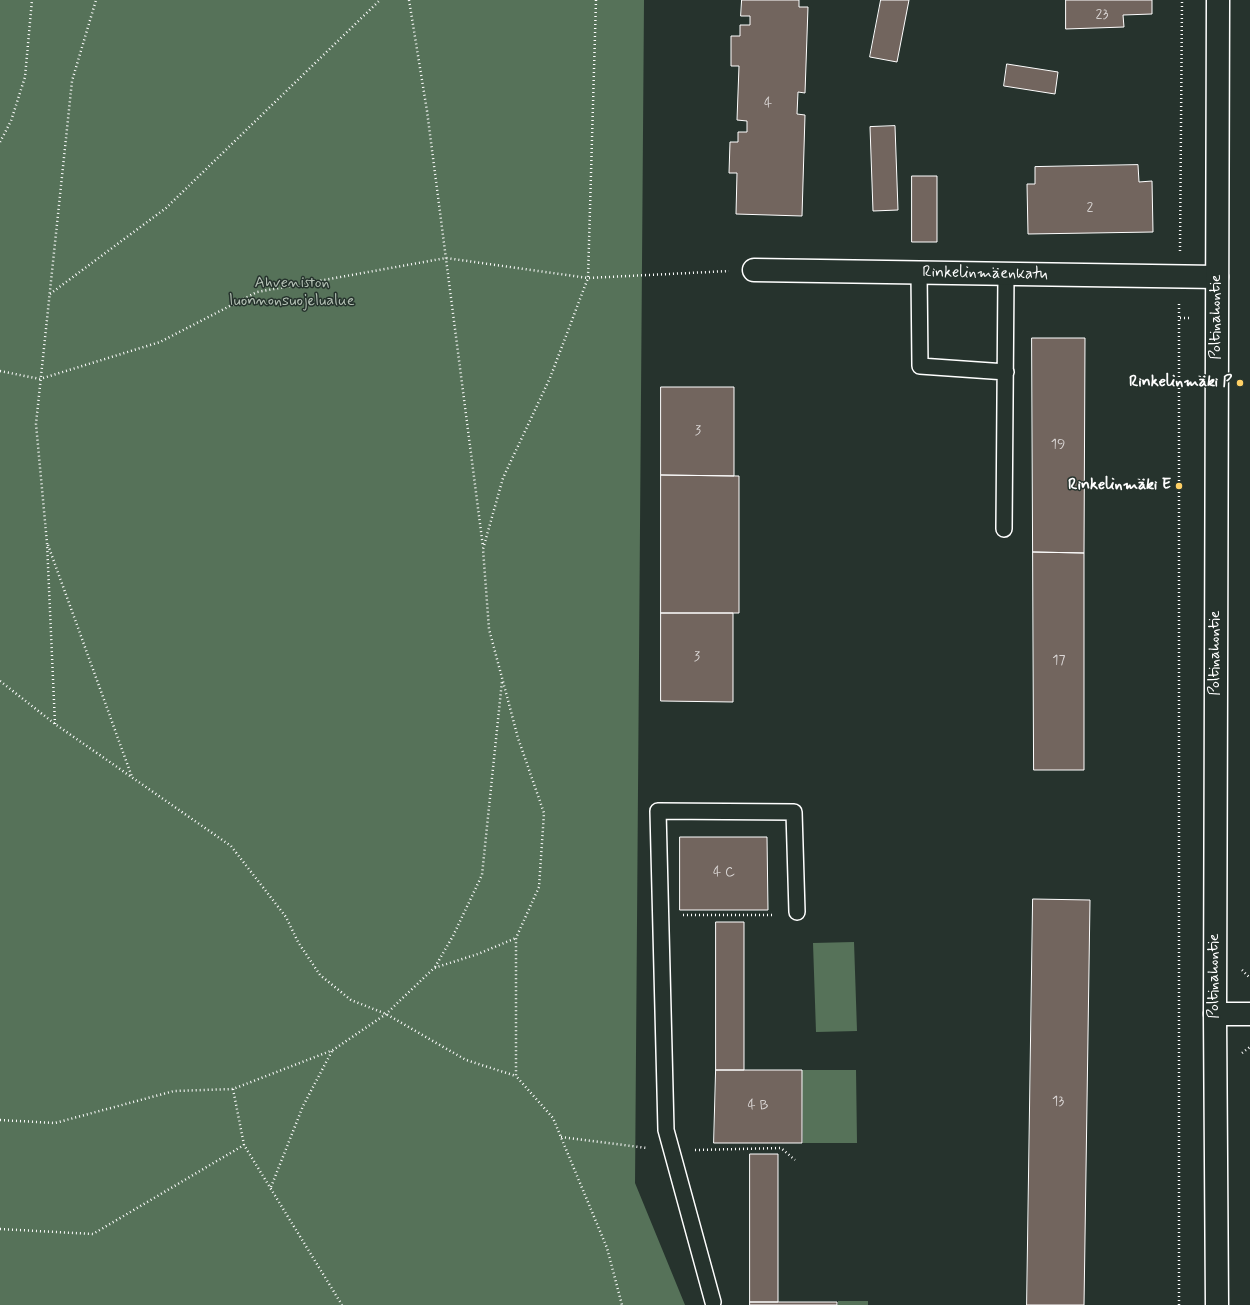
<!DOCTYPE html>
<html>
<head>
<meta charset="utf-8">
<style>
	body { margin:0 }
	canvas { display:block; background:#26332d }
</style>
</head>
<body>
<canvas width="1250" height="1305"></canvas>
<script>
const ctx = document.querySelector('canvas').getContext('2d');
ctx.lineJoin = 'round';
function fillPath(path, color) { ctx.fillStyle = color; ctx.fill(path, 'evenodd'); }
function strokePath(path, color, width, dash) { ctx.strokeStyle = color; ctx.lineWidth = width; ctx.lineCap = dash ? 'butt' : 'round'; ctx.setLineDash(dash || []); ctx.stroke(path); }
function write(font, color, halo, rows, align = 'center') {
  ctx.font = font + ' Mynerve,sans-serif'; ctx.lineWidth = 3; ctx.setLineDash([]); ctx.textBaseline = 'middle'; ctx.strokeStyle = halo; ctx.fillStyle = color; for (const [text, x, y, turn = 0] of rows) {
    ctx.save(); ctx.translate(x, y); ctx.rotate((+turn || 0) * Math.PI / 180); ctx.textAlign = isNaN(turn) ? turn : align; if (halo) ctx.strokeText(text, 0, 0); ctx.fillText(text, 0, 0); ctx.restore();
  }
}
const green = new Path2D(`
	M0 0H644L635 1183 685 1305H0Z
	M854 942 857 1031 816 1032 813 943Z
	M802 1070H856L857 1143H803Z
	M838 1301H868V1305H838Z`);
const building = new Path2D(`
	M742 0H799V7H808L805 93 798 92 797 114 805 115 802 216 736 214 737 173H729L730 142H738V132H747V121L737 120 739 66H731V36H740V25H750V16H741Z
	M881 0H909L897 62 870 57Z
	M1066 0H1152V14L1123 15 1124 27 1066 29Z
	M1007 64 1058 72 1055 94 1004 86Z
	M895 126 898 210 873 211 870 127Z
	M1138 165 1139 182 1152 181 1153 232 1028 234 1027 184H1035V167Z
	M912 176H937V242H912Z
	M1032 338H1085L1084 553 1033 552Z
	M661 387H734V476L661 475Z
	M661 475 739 476V613H661Z
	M1033 552 1084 553V770H1034Z
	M661 613H733V702L661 701Z
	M680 837H767L768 910H680Z
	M1033 899 1090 900 1084 1305H1027Z
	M716 922H744V1070H716Z
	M716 1070H802V1143H714Z
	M750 1154H778V1302H750Z
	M750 1302H837V1305H750Z`);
const path = new Path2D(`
	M409 0 427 111 483 547
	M596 0 588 278 550 378 503 478 483 549 489 629 518 738 544 813 539 887 516 938V1076L553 1118 607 1248 622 1305
	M0 142 11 121 25 77 32 0
	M1180 251 1182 0
	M50 294 166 208 380 0
	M1180 318H1191
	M0 371 40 379 160 342 257 292 446 258 588 278 729 271
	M48 545 132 777
	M0 681 55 724 231 846 286 917 298 942 320 975 351 1000 386 1014 466 1060 516 1076
	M55 724 47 543 36 424 72 81 96 0
	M683 915H773
	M435 967 453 936 482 875 502 681
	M1242 970 1250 978
	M1242 1053 1250 1047
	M233 1089 244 1145 342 1305
	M0 1120 55 1123 174 1091 233 1089 333 1050 386 1014 434 968 478 954 516 938
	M561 1137 647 1148
	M695 1150 781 1148 795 1160
	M271 1187 303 1106 332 1051
	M0 1229 93 1234 244 1145
	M1179 1305V302`);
const service = new Path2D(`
	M919 272 920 366 1006 372
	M1004 529 1006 274
	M713 1302 666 1130 658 811 794 812 797 912`);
const minor = new Path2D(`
	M754 270 1217 277`);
const tertiary = new Path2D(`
	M1215 1014 1218 0`);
const secondary = new Path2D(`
	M1217 1305 1215 1014H1250`);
const markers = [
	[1240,383,4,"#ffd166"],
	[1179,486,4,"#ffd166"]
];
const numberNames = [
	["23",1102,15],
	["4",768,104],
	["2",1090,208],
	["3",698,431],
	["19",1058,445],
	["3",697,657],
	["17",1059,661],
	["4 C",724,873],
	["13",1058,1102],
	["4 B",758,1106]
];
const streetNames = [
	["Rinkelinmäenkatu",985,274,1],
	["Poltinahontie",1217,317,-90],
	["Poltinahontie",1216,653,-90],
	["Poltinahontie",1215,976,-90]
];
const parkNames = [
	["Ahveniston",292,284],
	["luonnonsuojelualue",292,302]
];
const poiNames = [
	["Rinkelinmäki P",1232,383],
	["Rinkelinmäki E",1171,486]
];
fillPath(green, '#567259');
fillPath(building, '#72655e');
strokePath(building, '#fff', 1);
strokePath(service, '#fff', 18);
strokePath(minor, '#fff', 25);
strokePath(tertiary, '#fff', 25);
strokePath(secondary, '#fff', 25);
strokePath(path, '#fff', 2.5, [1, 3]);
strokePath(service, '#26332d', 15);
strokePath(minor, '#26332d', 22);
strokePath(tertiary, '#26332d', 22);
strokePath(secondary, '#26332d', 22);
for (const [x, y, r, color] of markers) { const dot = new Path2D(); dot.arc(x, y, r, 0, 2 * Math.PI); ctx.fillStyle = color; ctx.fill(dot); strokePath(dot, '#26332d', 1.5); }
write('14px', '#dcd8d7', null, numberNames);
write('16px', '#fff', '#26332d', streetNames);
write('16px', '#b3c0b4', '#26332d', parkNames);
write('bold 16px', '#fff', '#26332d', poiNames, 'right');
</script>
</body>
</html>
